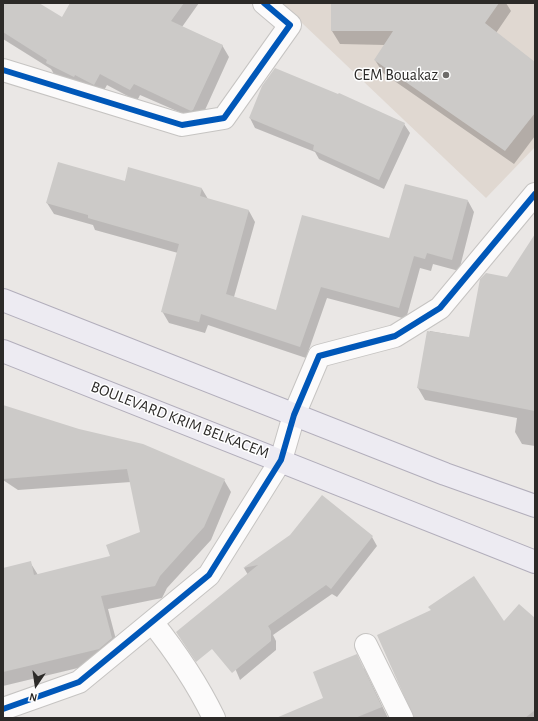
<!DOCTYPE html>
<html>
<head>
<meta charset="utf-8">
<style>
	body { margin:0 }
	#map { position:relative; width:538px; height:721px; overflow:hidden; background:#eae7e5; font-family:"Alegreya Sans",sans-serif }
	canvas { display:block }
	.frame { position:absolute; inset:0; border:4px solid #2c2a28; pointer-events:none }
	.north { position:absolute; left:16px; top:665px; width:40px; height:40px; -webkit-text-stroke:3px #fff; paint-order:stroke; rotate:193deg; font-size:11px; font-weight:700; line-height:16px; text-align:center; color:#2c2a28 }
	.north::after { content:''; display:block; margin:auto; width:14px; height:18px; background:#2c2a28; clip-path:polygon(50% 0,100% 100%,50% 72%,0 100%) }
</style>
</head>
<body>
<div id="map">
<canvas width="538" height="721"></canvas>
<div class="frame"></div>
<div class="north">N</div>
</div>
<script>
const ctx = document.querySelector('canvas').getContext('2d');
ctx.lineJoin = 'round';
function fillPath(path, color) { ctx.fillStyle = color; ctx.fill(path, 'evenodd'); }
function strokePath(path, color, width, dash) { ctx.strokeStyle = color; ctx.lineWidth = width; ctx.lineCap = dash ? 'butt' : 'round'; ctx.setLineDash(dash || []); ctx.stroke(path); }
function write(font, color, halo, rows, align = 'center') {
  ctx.font = font + ' "Alegreya Sans",sans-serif'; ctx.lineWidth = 3; ctx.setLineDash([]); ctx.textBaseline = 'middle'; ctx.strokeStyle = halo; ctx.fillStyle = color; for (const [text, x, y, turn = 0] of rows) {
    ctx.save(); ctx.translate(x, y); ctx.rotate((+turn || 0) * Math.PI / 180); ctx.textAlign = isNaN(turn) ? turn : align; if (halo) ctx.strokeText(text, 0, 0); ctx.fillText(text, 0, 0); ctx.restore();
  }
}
const built = new Path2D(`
	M281 3H535V147L486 198Z`);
const shadow = new Path2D(`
	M8 3H37L62 19 71 3H199L182 27 222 45 229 57 200 121 140 95 137 101 107 85 101 96 54 74 51 69 3 39V11Z
	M332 3H506L511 11 496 33 535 63V136L514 164 383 73 375 60 385 45 340 44 332 31Z
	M250 118 404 124 410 133 384 189 319 159 315 152 255 128Z
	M129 168 202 189 208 199 249 211 255 222 234 297 277 311 390 239 468 201 474 212 459 271 433 264 431 271 420 268 406 319 327 298 306 358 208 325 205 333 169 323 162 311 178 253 95 230 93 225 54 214 47 203 125 182Z
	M535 235V446L522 444 515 432 517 418 425 400 418 388 430 331 470 338Z
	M3 406 224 480 231 492 211 540 167 588 162 598 108 609 119 651 107 661 3 686V569L30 562 38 575 111 557 141 532 131 482 18 490 3 480Z
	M290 536 372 537 377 546 337 597 332 594 273 635 276 641V650L240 680 209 606 248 575 244 568Z
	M535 619V718H415L504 622Z
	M364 668 388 718H278L325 698Z`);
const building = new Path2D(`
	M3 3H39L62 17 70 3H184L171 21 223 45 193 110 191 111 134 84 130 90 100 74 94 85 75 75 74 77 46 63 47 60 3 32Z
	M331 3H499L485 23 535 62V113L505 151 374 60 393 31H331Z
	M275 68 338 94 339 93 405 123 379 180 313 150 314 145 249 118 262 86Z
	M58 162 125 181 128 167 202 188 200 196 249 210 226 294 276 310 302 215 389 238 405 184 468 200 452 260 427 253 425 259 414 256 399 308 321 287 300 347 201 314 199 322 161 312 179 244 88 218V215L46 203Z
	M535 234V411L417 388 427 331 469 337 480 279 486 273 507 277Z
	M3 405 79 429 143 444 225 479 204 527 160 576 155 586 101 596 112 638 99 649 3 672V568L31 561 34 575 110 556 106 545 140 532 127 469 3 479Z
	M322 495 373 536 331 589 326 585 268 626 271 631V641L232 673 212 649 196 662 176 632 258 565 243 568 290 535Z
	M474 576 504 621 519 604 535 618V710L525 718H414L377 635 431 610 428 607Z
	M357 654 382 707 355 718H276L323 698 313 672Z`);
const minor = new Path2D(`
	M3 70 182 125 224 118 290 25 264 3
	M152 622C176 652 197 683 214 718
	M366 645 402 718
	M3 709 79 682 209 575 281 460 294 415 319 356 395 336 440 308 535 194`);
const primary = new Path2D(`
	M3 300 445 474 535 506
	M3 351 535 562`);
const cycleway = new Path2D(`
	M3 70 182 125 224 118 290 25 264 3
	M3 709 79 682 209 575 281 460 294 415 319 356 395 336 440 308 535 194`);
const markers = [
	[446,75,4,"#6e6c6a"]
];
const poiNames = [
	["CEM Bouakaz",438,75]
];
const streetNames = [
	["BOULEVARD KRIM BELKACEM",180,420,21]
];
fillPath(built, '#e0d8d1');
fillPath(shadow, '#0003');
fillPath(building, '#cccac8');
strokePath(minor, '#c6c4c2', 24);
strokePath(primary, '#b2aebb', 24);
strokePath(minor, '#fcfbfb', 22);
strokePath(primary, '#edebf2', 22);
strokePath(cycleway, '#0057b8', 6);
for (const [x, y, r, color] of markers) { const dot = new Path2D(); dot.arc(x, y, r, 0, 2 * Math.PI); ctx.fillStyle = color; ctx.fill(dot); strokePath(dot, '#fff', 1.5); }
write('16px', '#2c2a28', '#fff', poiNames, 'right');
write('16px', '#2c2a28', '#fff', streetNames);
</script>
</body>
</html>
